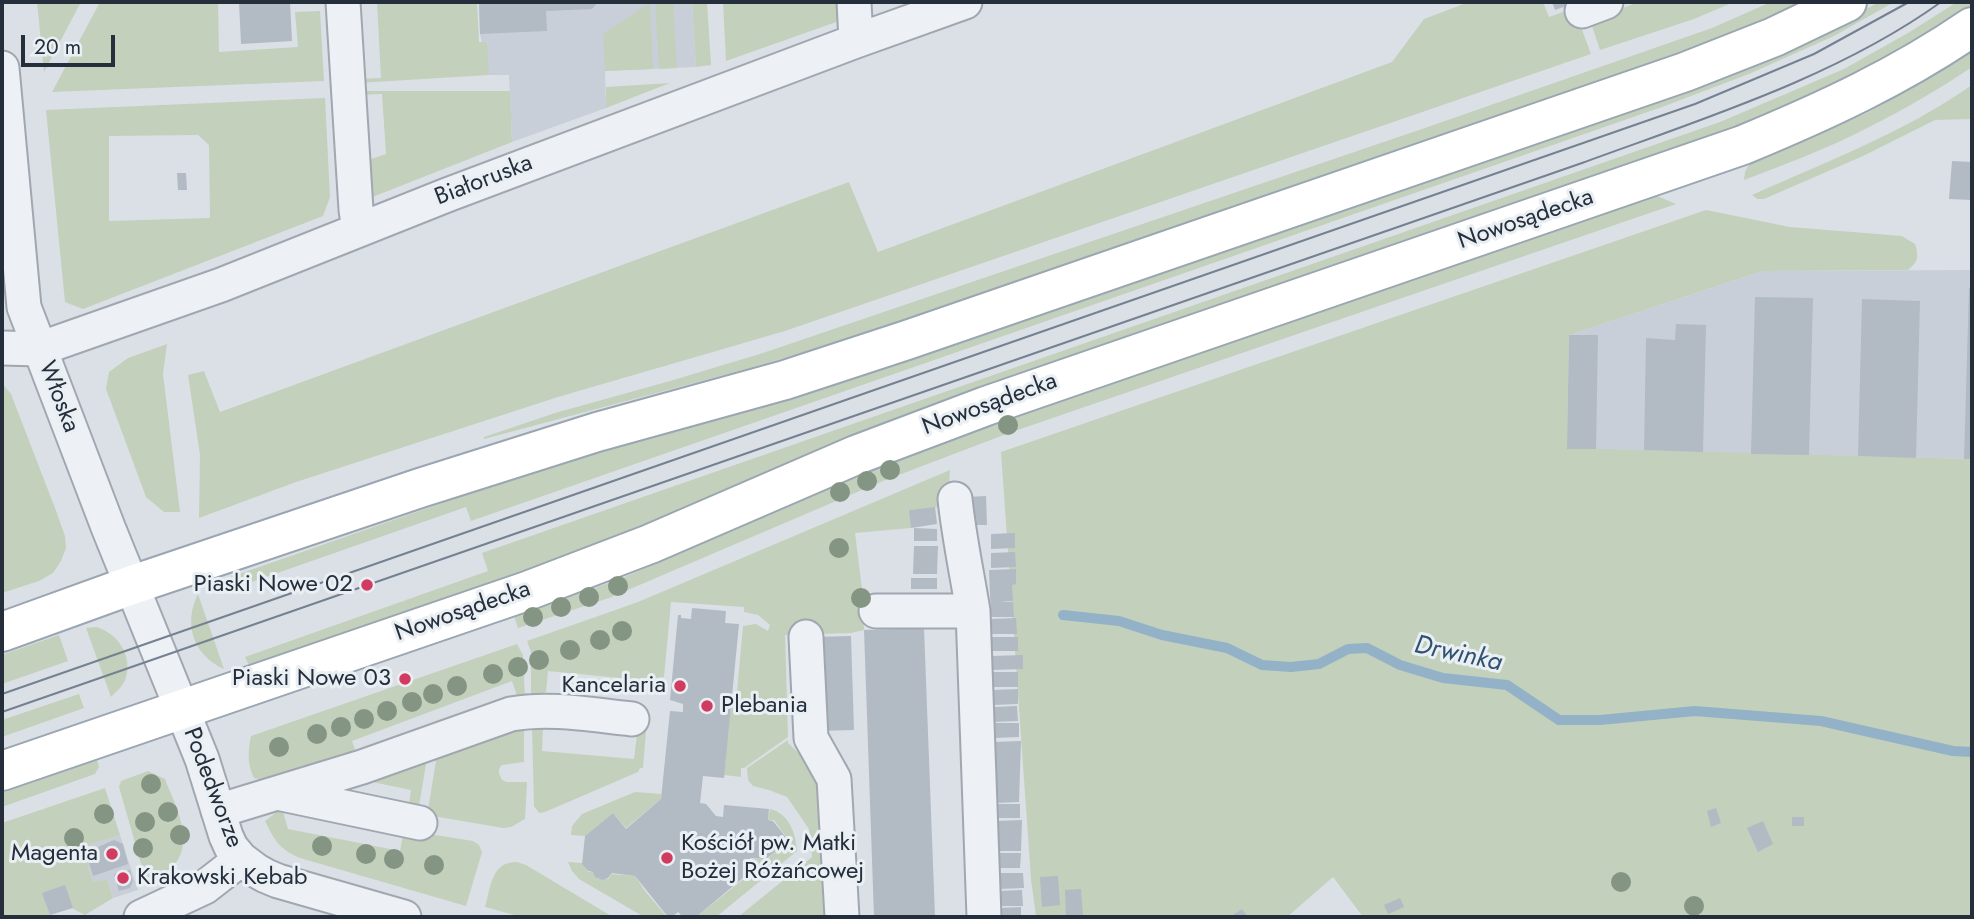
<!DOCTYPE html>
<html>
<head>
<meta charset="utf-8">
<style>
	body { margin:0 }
	#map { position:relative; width:1974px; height:919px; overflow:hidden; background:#dbe0e6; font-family:Jost,sans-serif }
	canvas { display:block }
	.frame { position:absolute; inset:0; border:4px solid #252f3c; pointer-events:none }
	.scale { position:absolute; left:21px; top:35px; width:94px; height:32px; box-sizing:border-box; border:4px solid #252f3c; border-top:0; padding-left:9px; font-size:21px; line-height:24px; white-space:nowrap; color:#252f3c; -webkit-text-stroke:5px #eaeff4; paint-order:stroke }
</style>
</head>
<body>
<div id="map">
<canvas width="1974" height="919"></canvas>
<div class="frame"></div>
<div class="scale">20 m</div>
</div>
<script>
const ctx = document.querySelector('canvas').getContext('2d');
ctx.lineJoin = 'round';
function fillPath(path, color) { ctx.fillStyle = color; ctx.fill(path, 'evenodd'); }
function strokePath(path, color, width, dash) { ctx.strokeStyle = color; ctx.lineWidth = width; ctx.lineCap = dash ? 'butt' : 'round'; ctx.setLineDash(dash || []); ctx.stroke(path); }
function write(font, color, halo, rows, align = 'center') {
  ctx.font = font + ' Jost,sans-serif'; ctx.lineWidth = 6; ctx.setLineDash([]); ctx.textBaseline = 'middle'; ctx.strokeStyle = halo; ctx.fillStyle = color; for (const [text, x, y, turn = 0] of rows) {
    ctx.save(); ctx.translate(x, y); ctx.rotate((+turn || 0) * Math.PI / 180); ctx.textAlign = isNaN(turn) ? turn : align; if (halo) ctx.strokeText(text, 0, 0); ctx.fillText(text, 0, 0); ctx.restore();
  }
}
const built = new Path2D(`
	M479 2H692L696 67 605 71 606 108 512 142 509 75H489L480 34Z
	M1972 270V459L1567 449 1569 335 1762 271Z
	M120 835 138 890 113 898 107 879 93 883 82 847Z`);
const green = new Path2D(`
	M37 2H81L44 72Z
	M100 2H218L219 52 298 47 295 12 320 11 324 81 52 92Z
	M377 2H477L479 42H487L489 75 358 83 357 79 381 78Z
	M655 2H673L677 68 659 69Z
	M692 2H707L711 65 696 67Z
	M723 2H838L839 21 726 61Z
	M1469 2H1543L1549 17 1574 8 1591 54 785 331 558 397 296 482 199 518 200 455 188 375 204 371 220 412 849 182 878 252 1392 62 1424 19Z
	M1639 2H1734L1694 19 1600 50 1590 20Z
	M1771 2H1802L1741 30 1646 65 842 341 750 368 484 439V437L555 413 670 381 763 353 1422 129 1712 28Z
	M1879 2H1894L1834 36 1749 74 1662 107 471 521 466 507 223 592 219 581 488 487 589 455 721 418 829 385 1819 35Z
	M1957 2H1972V6L1916 45 1816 98 613 542 250 668 245 657 488 571 482 553 1720 122 1844 69 1908 33Z
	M650 3 653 69 605 71 603 34Z
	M1972 51V67C1939 89 1905 109 1869 127 1829 148 1786 164 1744 180L1745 172 1749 164 1867 113 1934 75Z
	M670 83 606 108V87Z
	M1972 85V119L1935 120 1863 156 1764 199H1757L1752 195C1826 162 1905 132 1972 85Z
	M359 91H510L512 142 370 198 363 162 386 154 382 94 359 95Z
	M325 98 330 197 323 216 83 309 65 302 46 110ZM198 135 209 145 210 218 109 221V136Z
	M1657 196 1676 204 1009 433 883 481 609 598 518 628 514 616 620 579 864 474 978 430Z
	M1706 210 1790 227 1902 236 1915 244C1919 257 1918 262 1908 270L1762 271 1569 335 1567 448 1972 459V917H1363L1333 877 1287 917H1036L1031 879 1001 452Z
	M167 344 163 374 180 512H164L146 497 106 389 109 372 128 358Z
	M2 383 11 394 55 508 65 536 66 548 61 561 53 573 39 581 2 593Z
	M950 470 948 506 910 510 911 528 855 533 863 597 864 630 851 633 785 635 788 737 744 768H741V777L724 775 731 703H736L743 626 756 624 768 631 770 625 758 615 744 612V607L671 602 664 677 640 680 548 671 546 692 531 697V652L527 641 638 602Z
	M198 594 224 669C193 655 183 624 198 594Z
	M96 627C118 633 134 657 125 680 122 687 116 692 111 697L86 628Z
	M59 635 68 661 2 684V655Z
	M517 644 523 655 525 699 519 702 512 681 352 741 356 752 276 780 269 781 254 778C247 764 248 751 251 736Z
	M79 694 84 708 2 737V720Z
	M647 719 643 768H640L638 772 545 812 539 813 534 806 532 727H543L542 751 634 759 638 726Z
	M524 726V762L502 765C497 770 499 774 502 780L507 782H527L525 819 511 827 503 828 433 816 428 810 438 748Z
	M788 740V743L825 778 832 917H738L812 857 809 829 787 797 769 790 753 786 748 780 747 768Z
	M428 752 419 806 415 810 408 811 411 790 358 779Z
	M97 760 99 767 95 774 2 807V793Z
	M148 771 165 779C174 803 195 839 175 864 168 873 156 876 146 881L119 787 121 781Z
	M105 788 120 835 82 847 93 882 107 879 113 898 85 915 43 893 50 915 49 917H2V823Z
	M635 792 661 794V799L626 828 613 813 585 836 571 835 572 826 582 814Z
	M282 808 288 829 400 851 404 830 473 841 479 845 482 852 466 906 300 858C279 849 275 841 265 821Z
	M770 809C789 813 796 834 797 851L716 917H696L751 873V859H767L789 841 774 820H768Z
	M517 862 526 865 613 917H522L485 907C491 886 491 862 517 862Z
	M568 862 582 863 588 872H593L598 879H608L612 874 635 876 645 891 667 917H644L579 879 572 871Z`);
const stream = new Path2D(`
	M1063 615 1119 621 1162 635 1227 648 1262 665 1291 667 1319 664 1348 649 1367 648 1400 665 1443 678 1507 685 1559 720H1600L1695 711 1821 721 1953 751 1972 752`);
const building = new Path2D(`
	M239 2H290L292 41 241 44Z
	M479 2H598L592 9 546 11 547 31 480 34Z
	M1552 2H1577L1555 10Z
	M1952 161 1972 162V200L1949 199Z
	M177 173H186L187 190H178Z
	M1969 288H1972V459H1964Z
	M1755 297 1813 298 1809 455 1751 454Z
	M1862 299 1920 301 1916 458 1858 456Z
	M1676 324 1706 325 1703 452 1644 450 1646 338 1675 340Z
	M1569 335H1598L1596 449H1567Z
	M986 496 987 525H968L967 497Z
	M935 507 937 524 911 528 909 510Z
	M914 528 937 529V541H914Z
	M1015 533V548L991 549V534Z
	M914 546H938L937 574H913Z
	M1015 552 1016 567 991 568V553Z
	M1016 569V584L1012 585 1013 601H1000L1013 602 1014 617H991L989 570Z
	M911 578H937V589H911Z
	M692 608 726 611 725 623 739 624 724 778 703 776 700 803 706 804 716 816 723 817 724 805 769 809 768 820 773 821 789 841 766 859 750 858V872L696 917H683L678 912 672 917H668L635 876 612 873 608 878 602 880 595 877 593 872 588 871 582 864 585 836 613 813 626 829 661 799 670 711 683 712V704L670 700 678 615H681V618L691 619Z
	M1016 618 1017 634H991V619Z
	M924 628 935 917H874L864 630Z
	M851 636 854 730 816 731 814 637Z
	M991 637H1018V651H991Z
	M1023 655V669L991 670V656Z
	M992 672H1018V687H992Z
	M1018 689V704L993 705 992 690Z
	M1017 706 1018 721 993 722V707Z
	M994 723H1019V737L994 738Z
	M1021 741 1019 802 996 803 993 742Z
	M995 804H1020V818H995Z
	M1716 808 1721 823 1711 827 1707 811Z
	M1792 817H1804V826H1792Z
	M1022 820 1021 851H997V821Z
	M1763 821 1773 844 1758 852 1747 828Z
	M114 840 123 844 128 864 93 876 89 863 100 860 96 848Z
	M995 853H1021L1020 868H995Z
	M130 870 133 881 130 888 119 891 114 874Z
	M998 873H1023L1024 888 998 889Z
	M1058 876 1060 905 1042 907 1040 877Z
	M65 885 73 908 50 915 42 893Z
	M1081 889 1083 917H1066L1065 890Z
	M1022 890 1023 906H997V891Z
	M1400 898 1404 907 1388 914 1384 905Z
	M1021 907V917H998L997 908Z
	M1242 909 1248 917H1230Z`);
const minor = new Path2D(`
	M343 2 356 210 359 229
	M854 2 856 41
	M1582 11 1606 2
	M2 68 24 307 108 527 202 759 226 836 231 847 241 859 257 871 266 876 278 881 404 917
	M2 348 39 349 221 285 447 195 856 41 965 2
	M955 499C959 537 967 574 973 611
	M876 611H973L984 917
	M806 637 811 738 834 779 842 917
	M282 794 420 823
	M218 811 362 767 511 714C551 707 592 715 632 719
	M141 917 205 887 241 859`);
const major = new Path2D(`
	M2 632 132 585 420 488 597 432 785 380 907 340 1685 72 1774 37 1847 2
	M2 771 527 591 650 544 856 455 986 406 1743 145C1825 111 1899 77 1972 27`);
const tram = new Path2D(`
	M2 694 1695 104 1814 54 1909 2
	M2 712 1582 163C1702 119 1837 77 1941 2`);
const trees = [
	[1008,425],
	[890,470],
	[867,481],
	[840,492],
	[839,548],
	[618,586],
	[589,597],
	[861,598],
	[561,607],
	[533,617],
	[622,631],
	[600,640],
	[570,650],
	[539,660],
	[518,667],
	[493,674],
	[457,686],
	[433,694],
	[412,702],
	[387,711],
	[364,719],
	[341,727],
	[317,734],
	[279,747],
	[151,784],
	[168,812],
	[104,814],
	[145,822],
	[180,835],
	[74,838],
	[322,846],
	[143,848],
	[366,854],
	[394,859],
	[434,865],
	[1621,882],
	[1694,906]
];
const markers = [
	[367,585,7,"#d03b5f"],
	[405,679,7,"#d03b5f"],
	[680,686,7,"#d03b5f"],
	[707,706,7,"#d03b5f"],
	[112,854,7,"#d03b5f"],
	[667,858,7,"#d03b5f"],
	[123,878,7,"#d03b5f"]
];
const streetNames = [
	["Białoruska",484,181,-21],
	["Nowosądecka",1526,220,-19],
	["Włoska",58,397,69],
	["Nowosądecka",990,405,-20],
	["Nowosądecka",463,612,-19],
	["Podedworze",212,788,69]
];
const poiNames = [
	["Piaski Nowe 02",353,585],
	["Piaski Nowe 03",391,679],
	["Kancelaria",666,686],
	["Plebania",721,706,"left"],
	["Kościół pw. Matki",681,844,"left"],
	["Bożej Różańcowej",681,872,"left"],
	["Magenta",98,854],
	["Krakowski Kebab",137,878,"left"]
];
const waterNames = [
	["Drwinka",1458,655,12]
];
fillPath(built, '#c9cfd8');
fillPath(green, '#c3d0bc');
strokePath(stream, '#94b2c7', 10);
fillPath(building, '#b2bac3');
strokePath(minor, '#a1a7b0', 37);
strokePath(major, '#9aa6b2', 42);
strokePath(minor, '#edf0f4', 33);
strokePath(major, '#fff', 38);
strokePath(tram, '#748190', 2);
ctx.fillStyle = '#849583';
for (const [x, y] of trees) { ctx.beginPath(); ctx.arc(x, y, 10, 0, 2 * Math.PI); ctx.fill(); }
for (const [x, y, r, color] of markers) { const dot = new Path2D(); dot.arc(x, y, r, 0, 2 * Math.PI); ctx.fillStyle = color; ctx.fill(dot); strokePath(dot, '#eaeff4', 2.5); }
write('24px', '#252f3c', '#eaeff4', streetNames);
write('24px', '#252f3c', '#eaeff4', poiNames, 'right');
write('italic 26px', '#2f5270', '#eaeff4', waterNames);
</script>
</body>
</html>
